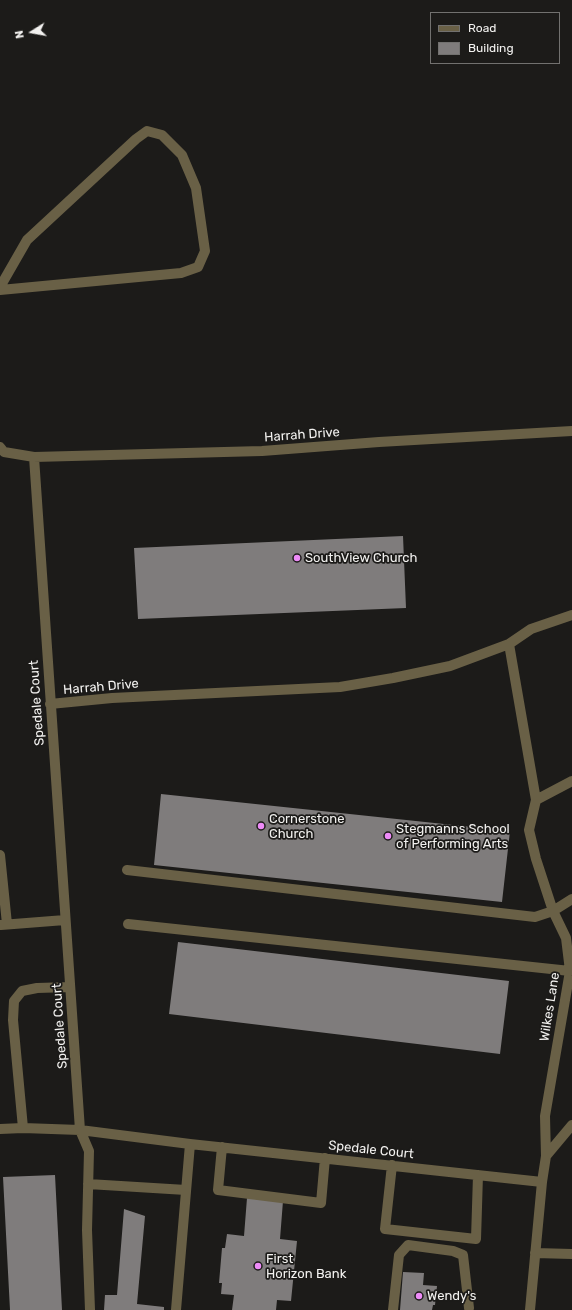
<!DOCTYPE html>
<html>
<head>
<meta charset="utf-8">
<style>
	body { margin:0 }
	#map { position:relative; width:572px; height:1310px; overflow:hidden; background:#1c1b19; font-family:Rubik,sans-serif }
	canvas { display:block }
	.legend { position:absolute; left:430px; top:12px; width:130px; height:52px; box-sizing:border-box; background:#1c1b19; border:1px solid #72716f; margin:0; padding:5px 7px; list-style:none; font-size:12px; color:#f2f1ef }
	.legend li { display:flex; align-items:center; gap:8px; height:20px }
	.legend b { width:20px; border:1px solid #72716f }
	.north { position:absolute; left:12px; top:12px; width:40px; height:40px; -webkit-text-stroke:3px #1c1b19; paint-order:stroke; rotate:259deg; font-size:11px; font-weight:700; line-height:16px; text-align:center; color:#f2f1ef }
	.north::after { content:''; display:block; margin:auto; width:14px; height:18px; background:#f2f1ef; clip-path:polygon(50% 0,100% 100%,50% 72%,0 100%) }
</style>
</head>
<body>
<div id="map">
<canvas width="572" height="1310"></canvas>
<ul class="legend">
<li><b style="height:5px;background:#696046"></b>Road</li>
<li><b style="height:11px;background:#7f7c7c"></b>Building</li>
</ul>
<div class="north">N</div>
</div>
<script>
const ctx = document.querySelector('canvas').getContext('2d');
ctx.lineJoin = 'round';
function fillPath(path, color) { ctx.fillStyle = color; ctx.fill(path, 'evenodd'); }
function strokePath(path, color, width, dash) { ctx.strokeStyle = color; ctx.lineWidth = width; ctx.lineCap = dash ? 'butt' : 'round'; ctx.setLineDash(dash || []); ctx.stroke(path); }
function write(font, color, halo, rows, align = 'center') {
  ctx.font = font + ' Rubik,sans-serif'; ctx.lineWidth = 3.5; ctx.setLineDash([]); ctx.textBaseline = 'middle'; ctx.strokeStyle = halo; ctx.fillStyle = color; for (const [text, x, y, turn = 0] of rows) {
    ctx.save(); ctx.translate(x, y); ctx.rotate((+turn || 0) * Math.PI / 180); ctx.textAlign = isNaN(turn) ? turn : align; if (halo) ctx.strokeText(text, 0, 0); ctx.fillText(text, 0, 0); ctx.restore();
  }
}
const building = new Path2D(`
	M403 536 406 608 138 619 134 548Z
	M161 794 510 831 502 902 154 865Z
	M178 942 509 981 500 1054 169 1014Z
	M55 1175 62 1310H10L3 1177Z
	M247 1198 283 1201 280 1239 297 1241 291 1301 277 1300 276 1310H232L234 1295 221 1294 222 1283H219L222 1248H225L227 1234 244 1236Z
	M124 1209 145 1216 137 1304 164 1307V1310H104L105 1295H117Z
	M403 1272 424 1273 423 1285 437 1286 435 1305H433L432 1310H400Z`);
const minor = new Path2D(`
	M0 287 27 240 136 139 147 131 162 135 182 155 196 188 205 251 198 267 181 273 0 290
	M0 447 4 452 34 457 262 451 379 442 572 431
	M34 457 80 1130 190 1144 542 1182
	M509 644 536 800 529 830 536 859 553 911 566 938 570 971 545 1116 546 1156 542 1182 530 1310
	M50 704 112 698 340 687 393 678 450 666 509 644 531 629 572 615
	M536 800 572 781
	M0 855 7 924
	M127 870 535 917 553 911 572 899
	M128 924 570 971
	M1 925 65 920
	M70 987 37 988 22 991 14 1001 13 1020 23 1128 80 1130 89 1151 87 1230 90 1310
	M0 1129 23 1128
	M222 1147 218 1190 321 1203 325 1158
	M546 1156 572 1125
	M392 1165 385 1229 476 1239 478 1175
	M88 1184 186 1190
	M535 1253 572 1254
	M176 1310 190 1144
	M393 1310 399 1255 408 1245 453 1251 463 1255 469 1308`);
const markers = [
	[297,558,4,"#ee8bf8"],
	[261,826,4,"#ee8bf8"],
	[388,836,4,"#ee8bf8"],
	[258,1266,4,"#ee8bf8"],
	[419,1296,4,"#ee8bf8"]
];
const streetNames = [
	["Harrah Drive",302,435,-4],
	["Harrah Drive",101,687,-5],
	["Spedale Court",37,703,-94],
	["Wilkes Lane",550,1007,-81],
	["Spedale Court",60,1026,-94],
	["Spedale Court",371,1150,6]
];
const poiNames = [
	["SouthView Church",305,558],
	["Cornerstone",269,819],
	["Church",269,834],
	["Stegmanns School",396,829],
	["of Performing Arts",396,844],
	["First",266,1259],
	["Horizon Bank",266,1274],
	["Wendy's",427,1296]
];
fillPath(building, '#7f7c7c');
strokePath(minor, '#696046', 10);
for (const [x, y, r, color] of markers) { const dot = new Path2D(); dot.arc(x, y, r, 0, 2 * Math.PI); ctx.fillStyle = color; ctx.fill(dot); strokePath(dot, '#1c1b19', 1.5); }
write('13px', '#f2f1ef', '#1c1b19', streetNames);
write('13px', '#f2f1ef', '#1c1b19', poiNames, 'left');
</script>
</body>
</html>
